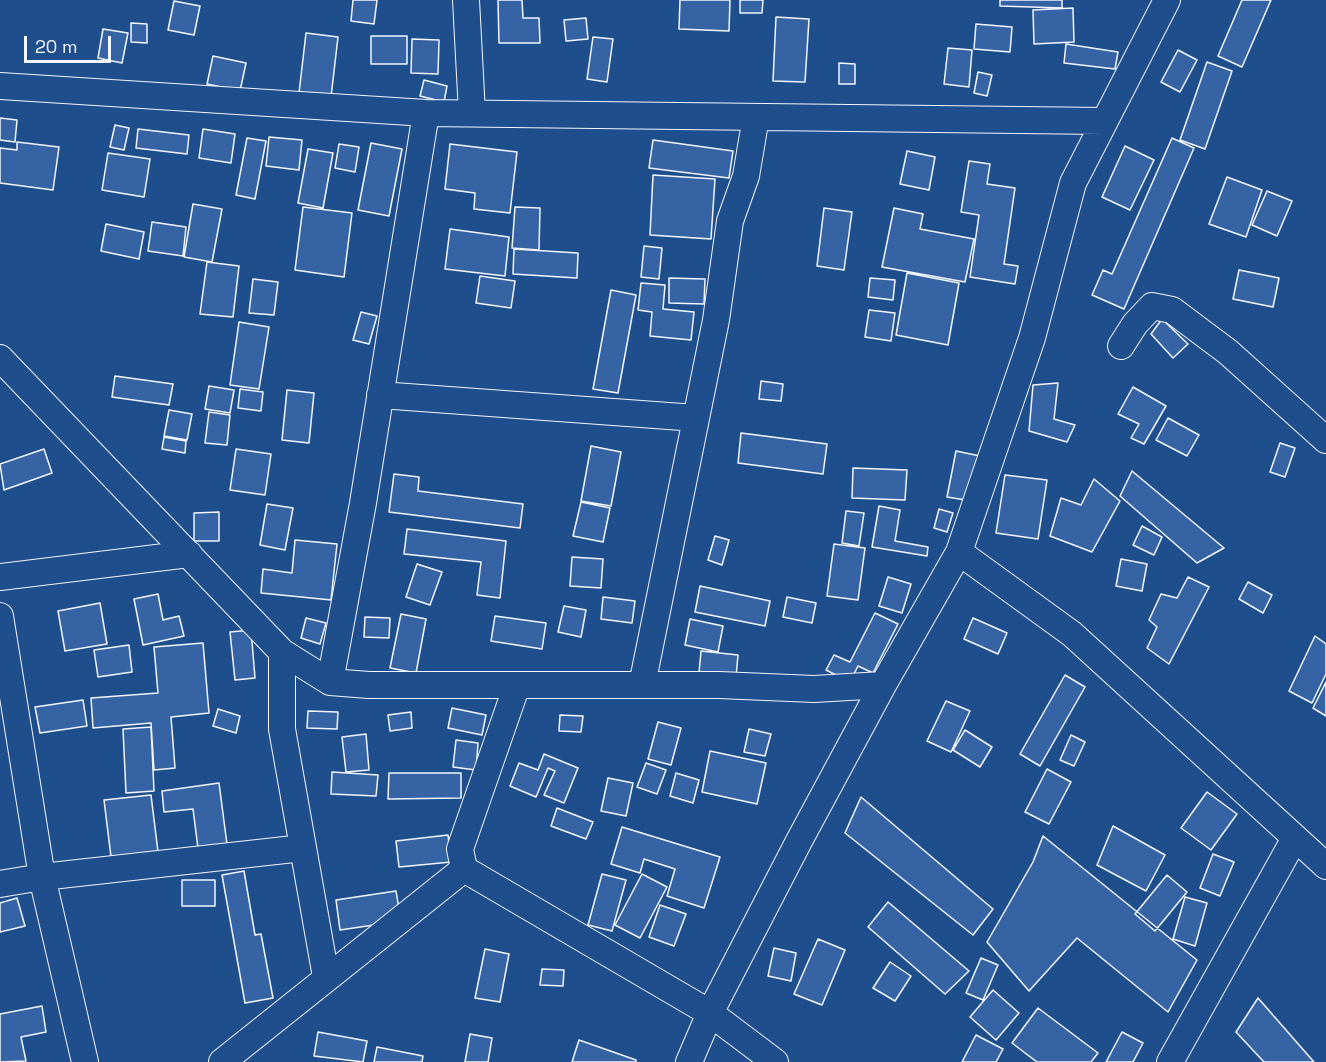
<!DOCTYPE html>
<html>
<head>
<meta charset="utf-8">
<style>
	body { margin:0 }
	#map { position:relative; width:1326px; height:1062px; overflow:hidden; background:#1f4e8c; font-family:"Space Grotesk",sans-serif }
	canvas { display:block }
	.scale { position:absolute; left:24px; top:36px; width:87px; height:27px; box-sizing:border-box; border:3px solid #f2f6ff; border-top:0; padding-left:8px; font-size:18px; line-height:21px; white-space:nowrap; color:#f2f6ff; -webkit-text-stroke:4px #1f4e8c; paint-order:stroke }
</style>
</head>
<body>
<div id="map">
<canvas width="1326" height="1062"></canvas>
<div class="scale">20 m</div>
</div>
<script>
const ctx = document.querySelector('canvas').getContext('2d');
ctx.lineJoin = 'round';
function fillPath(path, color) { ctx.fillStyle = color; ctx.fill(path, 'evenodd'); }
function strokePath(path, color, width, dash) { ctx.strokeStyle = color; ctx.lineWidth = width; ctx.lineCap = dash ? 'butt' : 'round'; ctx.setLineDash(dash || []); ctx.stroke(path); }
const building = new Path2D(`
	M353 0H377L374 24 351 21Z
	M498 0H522L523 18H539L540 43H499Z
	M680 0H730L729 31 679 29Z
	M740 0H763L762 13H740Z
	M1000 0H1062V8L1000 6Z
	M1242 0H1271L1242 67 1218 56Z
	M174 1 200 6 194 35 168 30Z
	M1073 8 1074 42 1034 44 1033 10Z
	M776 17 809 19 805 82 773 81Z
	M586 18 588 39 566 41 564 20Z
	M131 23 147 24V43L131 42Z
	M976 24 1012 27 1010 52 974 49Z
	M103 29 128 33 122 63 98 58Z
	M306 33 338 37 331 97 299 93Z
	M371 36H407V64H371Z
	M593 37 613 39 607 82 587 79Z
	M412 39 439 40 438 74 411 73Z
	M1066 44 1118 52 1115 69 1064 63Z
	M948 48 972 50 969 87 944 84Z
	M1178 50 1197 60 1180 92 1161 82Z
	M213 56 246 63 240 91 207 84Z
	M1207 62 1232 71 1205 149 1180 140Z
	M839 63 855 64V84H839Z
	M978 72 992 75 987 96 974 93Z
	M424 80 447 86 444 102 420 96Z
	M0 118 17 120 15 142 0 140Z
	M115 125 129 128 124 150 110 147Z
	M138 129 189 135 187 154 136 148Z
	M203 129 235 134 231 163 199 158Z
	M269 137 302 140 299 170 266 166Z
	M247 138 266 141 255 199 236 195Z
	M1172 138 1194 148 1124 309 1092 295 1103 270 1112 274Z
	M653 140 733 151 729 178 649 168Z
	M17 142 59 147 53 190 0 183V148L17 150Z
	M371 143 402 149 389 216 358 210Z
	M339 144 359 147 355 172 335 168Z
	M450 144 517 152 510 213 474 209 475 193 445 189Z
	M1125 146 1154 160 1130 210 1102 197Z
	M308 149 333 153 323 208 298 203Z
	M907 151 935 157 929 190 900 184Z
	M108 153 150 159 144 197 102 190Z
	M969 161 990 164 987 184 1015 188 1004 264 1018 266 1015 284 970 277 979 215 961 212Z
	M653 175 715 179 711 239 650 235Z
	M1227 177 1262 190 1246 237 1209 224Z
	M1267 191 1292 201 1277 236 1252 225Z
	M193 204 222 209 212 262 184 257Z
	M303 207 352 213 344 277 295 270Z
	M515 207 540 208 539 250 512 248Z
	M824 208 852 212 844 270 817 266Z
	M894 208 923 214 920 229 974 239 965 282 882 267Z
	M152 222 186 227 183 256 148 251Z
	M106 224 144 232 139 259 101 251Z
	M450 229 509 237 505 276 445 269Z
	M644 246 662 248 659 279 641 277Z
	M514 249 578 253 577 278 513 274Z
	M207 262 239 266 233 317 200 314Z
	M1239 270 1279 278 1273 307 1233 299Z
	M907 273 959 283 948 345 896 335Z
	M480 276 515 281 511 308 476 303Z
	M669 278 705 279 704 304 669 303Z
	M870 278 895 280 893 300 868 297Z
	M253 279 278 282 274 315 249 313Z
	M641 283 665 285 663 309 694 312 691 340 650 336 652 312 638 310Z
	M611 290 636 295 618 393 593 389Z
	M869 310 895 313 891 341 865 337Z
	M361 312 377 316 369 344 353 340Z
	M1162 319 1188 344 1173 358 1151 334Z
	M239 322 269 327 259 389 230 385Z
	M115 376 173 384 169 405 112 397Z
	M761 381 783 384 781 401 759 399Z
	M1058 383 1054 419 1075 425 1067 442 1029 431 1033 385Z
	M209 386 234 390 230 413 205 409Z
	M1133 387 1166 406 1144 444 1131 438 1139 424 1118 414Z
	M240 389 263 392 261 411 238 408Z
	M287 390 314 393 309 443 282 440Z
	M169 410 192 414 187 440 164 436Z
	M209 412 230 415 227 445 205 443Z
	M1168 418 1199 435 1187 456 1156 440Z
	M741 433 827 444 823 474 738 463Z
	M164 437 186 441 185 453 162 449Z
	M1280 443 1295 448 1285 477 1270 472Z
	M591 446 621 452 611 506 581 501Z
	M44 449 52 473 4 490 0 464Z
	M236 449 271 454 265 495 230 490Z
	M956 451 980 456 972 501 947 497Z
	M853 468 907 470 905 500 852 498Z
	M1132 471 1224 548 1197 563 1120 496Z
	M394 474 419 477 418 491 523 504 520 528 389 512Z
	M1005 475 1047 480 1038 539 996 533Z
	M1094 479 1120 501 1092 552 1050 536 1061 498 1081 505Z
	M581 502 610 508 603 542 573 536Z
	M267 504 293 508 285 550 260 545Z
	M879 506 900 510 895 541 928 547 927 556 872 547Z
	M939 509 953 513 947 532 934 528Z
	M846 511 864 513 859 546 842 543Z
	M219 512V541H194V513Z
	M1142 526 1162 537 1154 555 1133 545Z
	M407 529 506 541 500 598 477 595 481 562 404 554Z
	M715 536 729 540 722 565 708 560Z
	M295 540 337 544 331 600 261 593 263 569 292 573Z
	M834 544 865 548 858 600 827 596Z
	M572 557 603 559 601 588 570 586Z
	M1121 559 1147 564 1142 591 1116 586Z
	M417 564 442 572 430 605 406 597Z
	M888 577 911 584 902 613 879 606Z
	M1188 577 1209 587 1169 664 1147 648 1157 627 1149 620 1161 594 1177 598Z
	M1248 582 1272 595 1263 613 1239 599Z
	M700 586 770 601 765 626 695 612Z
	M158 594 163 620 179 616 184 636 143 645 134 599Z
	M603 597 635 601 632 623 601 619Z
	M787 597 816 603 812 623 783 617Z
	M100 603 107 644 65 651 58 611Z
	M564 606 586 610 581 637 558 632Z
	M875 613 898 624 873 673 858 666 850 682 826 670 834 655 850 662Z
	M401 614 426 619 416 673 390 668Z
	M495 616 546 623 542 649 491 641Z
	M365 617 390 618 389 638 364 637Z
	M306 618 326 623 320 644 301 638Z
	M973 618 1007 633 998 654 964 639Z
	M690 619 723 626 718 652 685 645Z
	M251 630 255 678 235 680 230 632Z
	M1315 636 1326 644V674L1312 703 1289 691Z
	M203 643 209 713 171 717 175 768 154 770 151 723 93 728 91 698 158 693 154 647Z
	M129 645 132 672 98 677 94 650Z
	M701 651 738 655 736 677 699 673Z
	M1065 675 1085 687 1040 766 1020 754Z
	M1326 682V716L1313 708Z
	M83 700 87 726 40 733 35 707Z
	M946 701 970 711 951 752 927 741Z
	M452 708 486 715 482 735 448 728Z
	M218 709 240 716 236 733 213 726Z
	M308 711 338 712 337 729 307 728Z
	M411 712 412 728 390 731 388 715Z
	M560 715 583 716 581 732 559 731Z
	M658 722 681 728 671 765 648 759Z
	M151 727 154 791 126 793 123 729Z
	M749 729 771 734 765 756 744 752Z
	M965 730 992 747 980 767 953 750Z
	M366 734 369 770 346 772 342 737Z
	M1071 735 1085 742 1074 766 1060 760Z
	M456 740 478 743 476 770 453 767Z
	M710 751 766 763 757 804 702 792Z
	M544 754 578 768 564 803 544 795 555 771 548 768 536 797 510 786 519 763 538 770Z
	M646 763 666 770 657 794 637 787Z
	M1047 769 1071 782 1049 824 1025 812Z
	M332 772 378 775 376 796 331 794Z
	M389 773H461V798L388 799Z
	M676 773 699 780 693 803 670 796Z
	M608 778 633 783 626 816 601 811Z
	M219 783 228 852 199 856 193 809 164 812 162 791Z
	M1207 792 1237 814 1211 850 1181 828Z
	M151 795 159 860 112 865 104 800Z
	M861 797 993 909 973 935 845 833Z
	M557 808 593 822 586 839 551 826Z
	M1113 826 1165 855 1146 891 1097 865Z
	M622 827 720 857 704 908 667 896 675 869 644 859 640 873 611 864Z
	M448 835 451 862 399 867 396 841Z
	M1043 836 1197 960 1168 1012 1077 938 1029 991 987 942 1033 862Z
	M1213 854 1234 862 1220 896 1200 888Z
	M244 871 255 935 261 934 273 998 245 1003 222 875Z
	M602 874 626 880 612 931 588 925Z
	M642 874 667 887 640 938 615 925Z
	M1167 875 1187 892 1155 931 1135 914Z
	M182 880H215V906H182Z
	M396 891 401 921 340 930 336 900Z
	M1185 897 1207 903 1195 946 1173 939Z
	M17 898 25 926 0 932V903Z
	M888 902 969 971 945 994 868 927Z
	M660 905 686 914 674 946 649 937Z
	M818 939 845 950 822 1005 794 994Z
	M774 948 796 953 791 981 768 976Z
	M485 949 509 954 500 1002 475 998Z
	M981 958 998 965 983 1000 966 993Z
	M890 962 911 976 895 1001 873 988Z
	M542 969 564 970 563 986 540 985Z
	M993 990 1019 1013 996 1040 970 1017Z
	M1258 998 1314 1062H1264L1236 1032Z
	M42 1006 46 1032 21 1037 26 1061 0 1062V1014Z
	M1038 1008 1098 1053 1091 1062H1037L1012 1043Z
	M318 1032 367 1041 363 1062 314 1056Z
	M1122 1032 1143 1043 1133 1062H1106Z
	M470 1034 492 1038 488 1062H465Z
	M976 1035 1003 1049 996 1062H962Z
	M579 1040 636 1060V1062H572Z
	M377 1047 423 1056 422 1062H374Z`);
const minor = new Path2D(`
	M466 0 472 113
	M0 86 426 113 1104 121
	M1121 346 1135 324 1152 306 1172 310 1228 352 1326 440
	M0 358 282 652 330 682 369 685H719L814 689 883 685
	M380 395 696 418
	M959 552 1072 634 1326 866
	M0 577 189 554
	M0 616 42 877 85 1062
	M282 652V729L326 977
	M330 682 363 503 426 113
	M517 685 460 849 464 869 710 1013 775 1062
	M642 685 716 320 730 221 746 176 756 117
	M0 884 42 877 303 848
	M222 1062 464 869
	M689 1062 710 1013 799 841 883 685 959 552 1032 338 1073 183 1167 0
	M1170 1062 1295 838`);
fillPath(building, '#3563a3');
strokePath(building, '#f2f6ff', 1.5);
strokePath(minor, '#f2f6ff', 28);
strokePath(minor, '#1f4e8c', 26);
</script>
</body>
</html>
